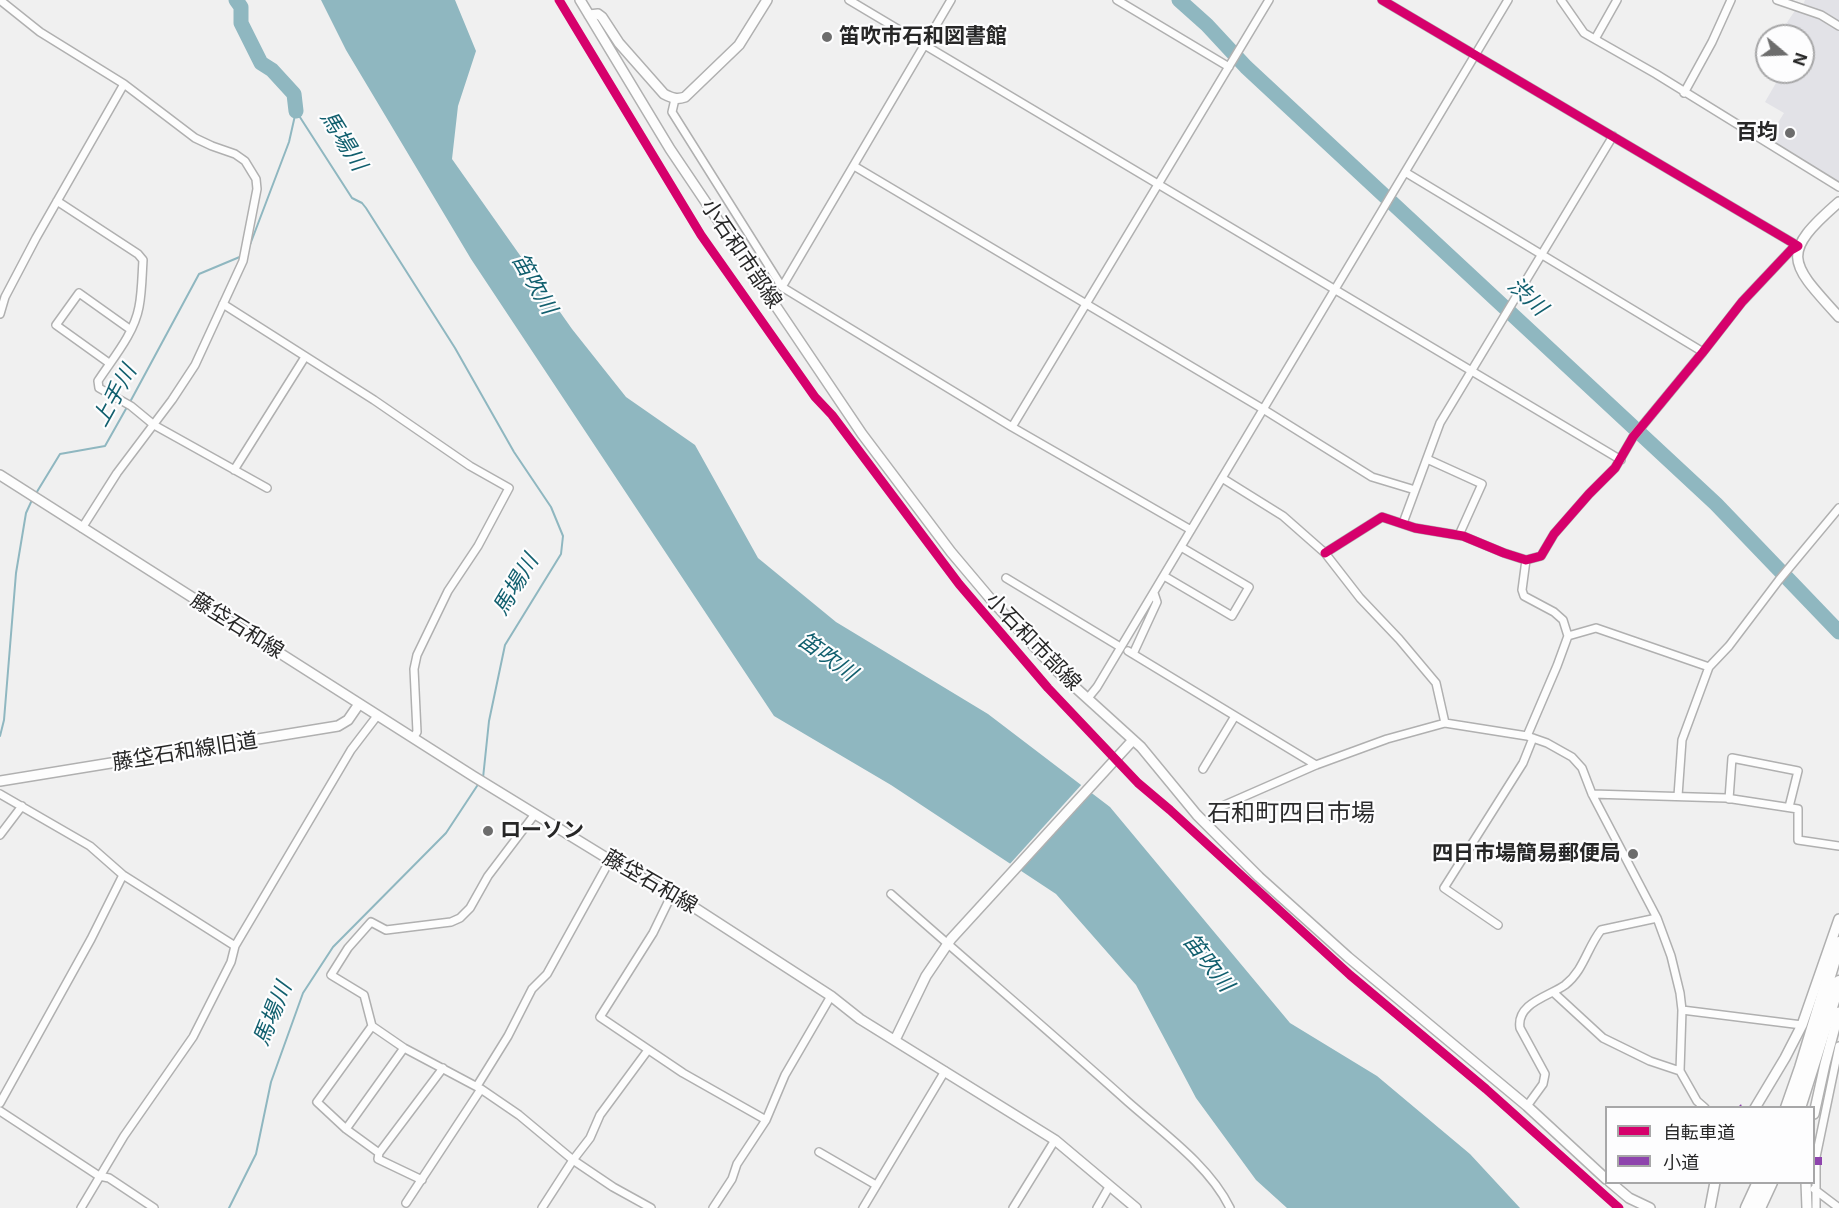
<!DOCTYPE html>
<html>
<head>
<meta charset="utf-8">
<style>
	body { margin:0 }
	#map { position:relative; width:1839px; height:1208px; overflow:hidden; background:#f0f0f0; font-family:Inter,"Noto Sans JP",sans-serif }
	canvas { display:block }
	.legend { position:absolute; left:1605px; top:1106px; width:210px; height:78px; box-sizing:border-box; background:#fdfdfe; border:2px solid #a7a7a8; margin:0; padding:8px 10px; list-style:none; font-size:18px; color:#272727 }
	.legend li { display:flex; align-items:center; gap:12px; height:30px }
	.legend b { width:30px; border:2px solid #a7a7a8 }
	.north { position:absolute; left:1755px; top:24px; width:60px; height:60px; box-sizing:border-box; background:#fdfdfe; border:2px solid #a7a7a8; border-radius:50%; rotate:109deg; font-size:16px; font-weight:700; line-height:24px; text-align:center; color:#272727 }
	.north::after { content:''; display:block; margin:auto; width:21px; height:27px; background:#6d6d6d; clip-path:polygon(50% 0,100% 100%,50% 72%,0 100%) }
</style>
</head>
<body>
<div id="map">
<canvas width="1839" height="1208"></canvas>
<ul class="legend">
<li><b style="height:8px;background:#d6006c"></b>自転車道</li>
<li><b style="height:8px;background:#8e44ad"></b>小道</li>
</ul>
<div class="north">N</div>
</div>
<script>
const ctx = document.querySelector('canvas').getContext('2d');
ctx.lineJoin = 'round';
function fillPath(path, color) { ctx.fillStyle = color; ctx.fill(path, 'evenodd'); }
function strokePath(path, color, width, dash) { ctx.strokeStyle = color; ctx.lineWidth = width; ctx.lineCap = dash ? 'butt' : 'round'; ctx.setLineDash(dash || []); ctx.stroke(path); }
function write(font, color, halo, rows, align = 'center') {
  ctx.font = font + ' Inter,"Noto Sans JP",sans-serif'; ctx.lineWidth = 4.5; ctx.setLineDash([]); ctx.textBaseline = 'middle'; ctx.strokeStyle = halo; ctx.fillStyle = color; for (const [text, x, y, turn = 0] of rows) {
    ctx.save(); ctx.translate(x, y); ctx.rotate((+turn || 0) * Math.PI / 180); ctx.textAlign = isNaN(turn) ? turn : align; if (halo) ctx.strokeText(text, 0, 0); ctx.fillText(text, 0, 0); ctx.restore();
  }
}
const built = new Path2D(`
	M1805 0H1839V184L1767 140 1784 113 1765 102 1780 76 1774 72H1803V36H1778L1796 9 1803 5Z`);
const water = new Path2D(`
	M321 0H455L476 51 458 106 452 159 572 329 626 397 695 445 758 558 836 622 988 714 1110 807 1290 1023 1377 1076 1470 1154 1520 1208H1287L1256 1180 1196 1098 1136 985 1056 894 891 785 774 716 471 259 346 50Z`);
const pier = new Path2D(`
	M1083 783 1092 789 1017 872 1008 866Z`);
const stream = new Path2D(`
	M1822 12 1839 22
	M296 111 352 198 362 203 366 208 455 348 514 452 551 507 563 536 561 554 505 645 489 721 483 778
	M248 250 289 142 296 111
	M130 402 199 274 242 256
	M35 495 60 454 105 446 127 407
	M0 736 4 720 16 573 26 513 32 500
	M229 1208 256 1154 271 1082 303 993 333 947 446 833 479 783`);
const river = new Path2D(`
	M236 0 241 7V23L261 63 272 70 294 94 296 111
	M1179 0 1207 25 1246 67 1716 504 1839 632`);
const street = new Path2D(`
	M0 0 40 32 124 84 195 138 212 146 235 154 245 161 256 179 257 189 243 261 195 365 172 400 117 473 82 528
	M849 0 1621 460
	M1117 0 1229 67
	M1561 0 1584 33 1656 74 1839 187
	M1777 0 1821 15 1839 26
	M1595 39 1617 0
	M1684 93 1712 42 1731 0
	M675 99 672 112 782 287 1012 427 1191 530
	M854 166 1263 409 1372 477 1415 490
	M1405 172 1703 352
	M57 201 138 254 143 260C142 275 142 292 139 307 134 334 113 358 98 381L99 388 131 406 154 425 267 488
	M782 287 951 0
	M223 304 374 400 470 466 509 488 478 546 448 591 417 655 414 669 417 732 413 738
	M0 314 5 297 36 238 124 84
	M109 363 56 325 79 293 131 330
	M1012 427 1269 0
	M1427 459 1482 484 1459 535
	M234 470 305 357
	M1222 478 1283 516 1325 553 1360 598 1399 639 1436 683 1445 723
	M1403 523 1440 423 1613 136
	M1325 553 1382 517 1415 528 1463 536 1504 553 1526 560 1541 556 1554 534 1589 494 1615 468 1633 437 1703 352 1742 302 1791 250 1798 246 1382 0
	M1526 560 1522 590 1524 596 1554 612 1563 620 1568 636 1557 666 1527 736
	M1164 576 1232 616 1249 587 1181 547
	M1006 578 1117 645
	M1568 636 1596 628 1709 667
	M1128 651 1316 765
	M1133 654 1157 602 1154 593
	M1088 698 1097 687 1508 0
	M1203 769 1235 716
	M0 794 90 846 123 875 235 946
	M1592 794 1726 798 1798 809V840L1839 846
	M1678 796 1682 740 1709 667 1729 646 1779 580 1839 508
	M1729 799 1732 758 1798 771 1789 807
	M1220 807 1316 765 1387 739 1445 723 1527 736 1547 743 1572 757 1582 768 1592 794 1657 918 1671 956 1680 993 1682 1010 1680 1071 1697 1101 1705 1108
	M535 814 488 876 470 908 460 918 451 922 386 930 371 922 348 948 331 975 364 995 372 1026 404 1048 481 1089 519 1115 573 1160 613 1187 651 1208
	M0 835 22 806
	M672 894 653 933 600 1017 683 1073 766 1120
	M891 894C969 963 1049 1031 1127 1101 1162 1132 1210 1166 1230 1208
	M1498 925 1444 888 1523 763 1533 738
	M1553 992 1603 1038 1650 1061 1680 1071
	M1682 1010 1802 1025
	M372 1026 317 1102 346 1129 379 1153
	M477 1086 508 1036 532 989 547 974 610 860
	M0 1103 91 939 123 875
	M1527 1106 1543 1084 1545 1074 1520 1028C1516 1003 1550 996 1565 985 1584 970 1587 948 1601 930L1657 918
	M0 1111 99 1176 109 1178 154 1208
	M346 1129 404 1048
	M819 1152 876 1185
	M422 1180 378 1159 379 1153 443 1068
	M1814 1189 1839 1208
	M406 1203 481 1089
	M81 1208 124 1136 193 1037 231 962 235 946 351 750 377 716
	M542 1208 573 1160 590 1138 600 1115 648 1050
	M713 1208 732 1179 737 1164 766 1120 785 1075 831 996
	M863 1208 945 1071
	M1013 1208 1055 1140
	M1097 1208 1109 1187
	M1816 1208V1157L1839 1046`);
const secondary = new Path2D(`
	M580 0 670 149 862 434 951 552 994 603 1055 669 1141 747 1197 815 1259 877 1348 957 1527 1106 1606 1179
	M589 15 598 14 602 17 619 43 664 94C672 98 677 100 685 97L739 45 767 0
	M1839 202C1779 254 1789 262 1839 317
	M0 475 473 776 610 860 692 906 831 996 860 1019 1055 1140 1136 1208
	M0 781 338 726 348 720 359 704
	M895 1040 926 976 951 939 1133 740
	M1755 1108 1785 1058 1802 1025 1839 919
	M1814 1114 1825 1064 1839 1012
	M1610 1182 1629 1198 1650 1208
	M1806 1182 1807 1208
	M1710 1208 1715 1182`);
const highway = new Path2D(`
	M1787 1108 1801 1068 1839 943
	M1799 1108 1839 982
	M1747 1208 1759 1182
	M1759 1208 1771 1182`);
const quiet = new Path2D(`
	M1738 1107 1739 1108
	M1814 1161H1822`);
const cycleway = new Path2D(`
	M559 0 701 235 815 397 832 415 959 584 1048 688 1138 783 1170 810 1350 975 1486 1089 1619 1208
	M1325 553 1382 517 1415 528 1463 536 1504 553 1526 560 1541 556 1554 534 1589 494 1615 468 1633 437 1703 352 1742 302 1791 250 1798 246 1382 0`);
const markers = [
	[827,37,6,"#6d6d6d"],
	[1790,133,6,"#6d6d6d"],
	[488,831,6,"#6d6d6d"],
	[1633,854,6,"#6d6d6d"]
];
const poiNames = [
	["笛吹市石和図書館",839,37],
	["百均",1778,133,"right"],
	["ローソン",500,831],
	["四日市場簡易郵便局",1621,854,"right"]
];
const streetNames = [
	["小石和市部線",741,254,56],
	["藤垈石和線",237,626,32],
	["小石和市部線",1033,642,46],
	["藤垈石和線旧道",185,752,-9],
	["藤垈石和線",650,882,30]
];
const waterNames = [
	["馬場川",343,141,58],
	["笛吹川",534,284,60],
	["渋川",1527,297,43],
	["上手川",115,396,-61],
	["馬場川",516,585,-59],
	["笛吹川",827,657,36],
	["笛吹川",1208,963,52],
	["馬場川",273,1014,-68]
];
const quarterNames = [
	["石和町四日市場",1291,814]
];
fillPath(built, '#e2e2e7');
fillPath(water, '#8fb7c0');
fillPath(pier, '#f0f0f0');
strokePath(stream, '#8fb7c0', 2);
strokePath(river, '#8fb7c0', 15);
strokePath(street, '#b0b0b0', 10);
strokePath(secondary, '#b0b0b0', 12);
strokePath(highway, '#b0b0b0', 15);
strokePath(street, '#fdfdfd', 7);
strokePath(secondary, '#fdfdfd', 9);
strokePath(highway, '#fdfdfd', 12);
strokePath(quiet, '#8e44ad', 8, [15, 8]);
strokePath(cycleway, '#d6006c', 9);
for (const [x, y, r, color] of markers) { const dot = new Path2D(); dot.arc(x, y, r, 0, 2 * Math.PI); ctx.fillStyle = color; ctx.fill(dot); strokePath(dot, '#fdfdfe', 2); }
write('bold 21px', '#272727', '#fdfdfe', poiNames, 'left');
write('21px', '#272727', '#fdfdfe', streetNames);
write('italic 22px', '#115f6e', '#fdfdfe', waterNames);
write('24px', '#2c2c2d', '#fdfdfe', quarterNames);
</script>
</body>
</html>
